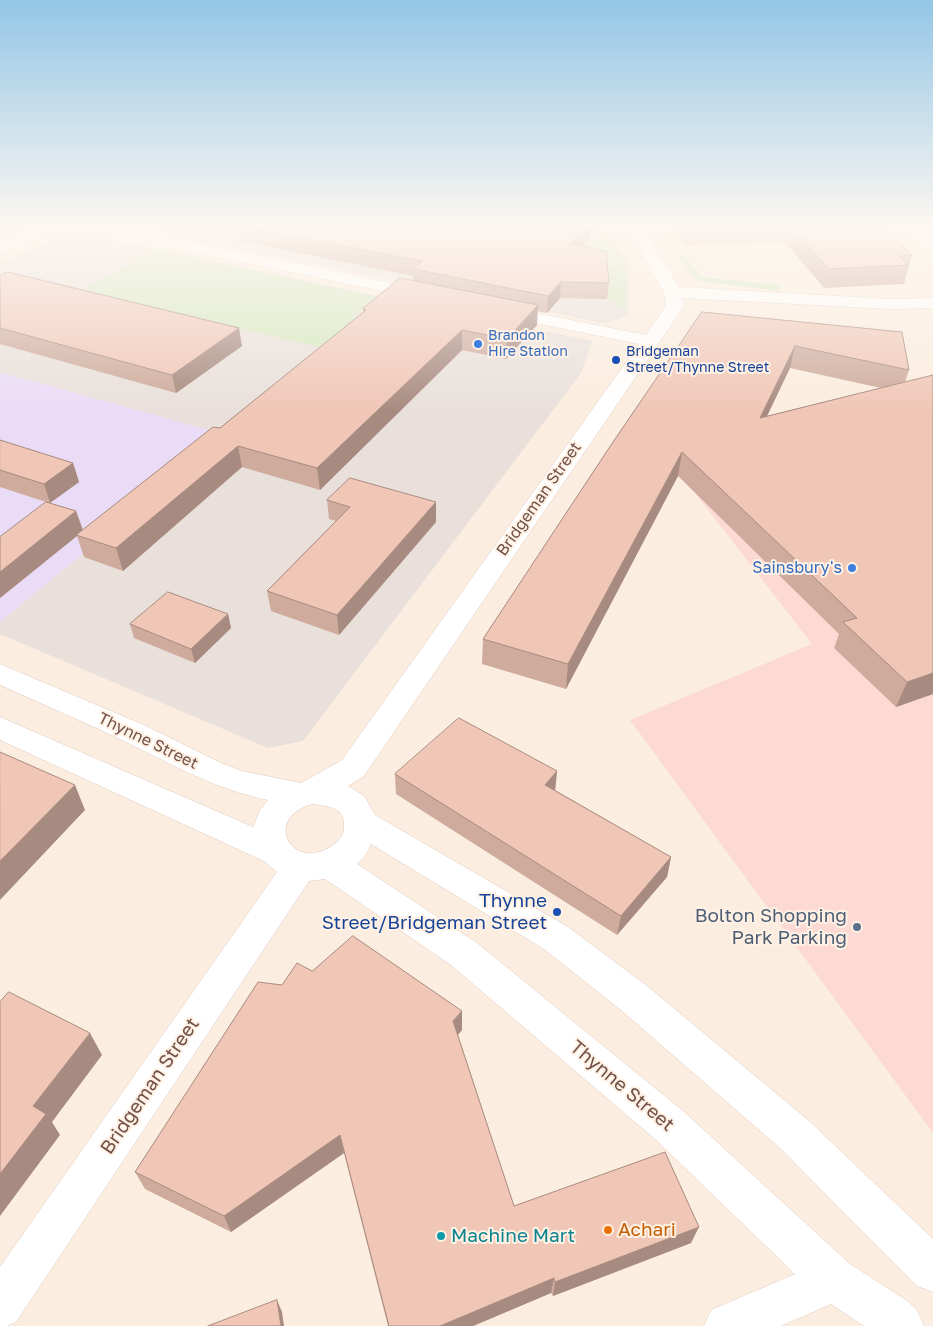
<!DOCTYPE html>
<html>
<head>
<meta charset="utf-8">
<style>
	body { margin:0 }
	canvas { display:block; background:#fbeddf }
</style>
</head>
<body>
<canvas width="933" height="1326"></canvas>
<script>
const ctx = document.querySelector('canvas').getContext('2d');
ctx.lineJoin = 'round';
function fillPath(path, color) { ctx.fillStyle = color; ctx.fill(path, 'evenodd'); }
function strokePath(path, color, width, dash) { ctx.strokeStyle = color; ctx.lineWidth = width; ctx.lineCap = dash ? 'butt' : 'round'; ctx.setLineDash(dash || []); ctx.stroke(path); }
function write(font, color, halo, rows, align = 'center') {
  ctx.font = font + ' "Golos Text",sans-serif'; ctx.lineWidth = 4; ctx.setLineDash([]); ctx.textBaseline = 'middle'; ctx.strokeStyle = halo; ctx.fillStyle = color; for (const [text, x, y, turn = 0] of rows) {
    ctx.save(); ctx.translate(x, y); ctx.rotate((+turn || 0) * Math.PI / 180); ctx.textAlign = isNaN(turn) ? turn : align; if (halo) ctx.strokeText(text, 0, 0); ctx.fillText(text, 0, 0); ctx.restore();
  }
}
const commercial = new Path2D(`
	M933 396V1133L630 720 812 644 695 493Z`);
const industrial = new Path2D(`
	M0 225H38L0 244Z
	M126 225H603L606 227 630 266 628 315 606 324Z
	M79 233 592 341 581 373 303 741 268 748 0 634V622L226 435 0 372V264L55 238Z`);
const education = new Path2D(`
	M0 372 227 435 0 622Z`);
const green = new Path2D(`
	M655 225H672L685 245 670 247Z
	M605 231 625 265 627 279 625 309 607 299 605 268 568 260 590 237 595 238Z
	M155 249 377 297 352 317 372 322 336 351 82 291Z
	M685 255 701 277 780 285 779 291 699 281 692 276 677 256Z`);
const minor = new Path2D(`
	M35 225H55L53 228 0 254V243Z
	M79 225H110L425 290 431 291 434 295 431 299 425 300 86 230Z
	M626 225H641L679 287 891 299 933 298V308L891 309 682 298 684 306 364 776 348 786 364 796 375 815 568 927 647 986 808 1120 933 1239V1292L917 1286 780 1148 621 1010 544 949 371 844 365 856 357 864 477 943 683 1111 850 1264 906 1300 917 1310 924 1326H864L831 1304 781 1326H704L711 1310 795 1274 655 1139 451 965 325 879 309 881 16 1322 7 1326H0V1267L277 872 264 861 0 740V717L253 827 260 810 268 800C212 788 176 766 126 742 85 722 42 704 0 685V664L146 726 221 763 242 771 301 783 342 760 639 344 501 316 495 315 492 311 495 307 501 306 646 335 666 306 664 292ZM313 804C326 806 345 807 344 824 344 831 344 835 338 841 296 879 258 818 313 804Z
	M905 225H921L933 236V249L927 247Z`);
const wall = new Path2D(`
	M189 225H591L590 237 582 246 609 283 607 299 560 298 547 313 537 311V325L506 359 462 350 320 490 242 467 123 571 84 557 77 536 0 598 46 502 0 487V440L73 463 79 482 50 503 76 511 83 530 220 428 363 313V309L413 280V276L240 241 239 235Z
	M672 225H881L912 255 904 284 824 288 784 241 685 245Z
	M0 276 242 346 176 393 0 344Z
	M702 312 909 370 905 382 933 375V694L896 707 834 648 839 634 678 476 566 689 482 664 483 639ZM790 368 881 388 767 416Z
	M327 500 436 502V522L339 635 271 611 267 591 336 521 329 519Z
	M228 614 231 628 195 663 134 638 130 624Z
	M557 771 555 790 671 857 667 877 617 935 396 794 395 774Z
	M312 971 462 1011V1030L458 1035 514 1206 691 1243 553 1296 551 1293 473 1326H388L344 1153 231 1232 145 1189 135 1172 282 985Z`);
const shadedWall = new Path2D(`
	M588 225H591L590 237 569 260 570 244Z
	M561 282 560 298 547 313 548 296Z
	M538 305 537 325 506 359 507 339Z
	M239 328 242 346 176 393 172 375Z
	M462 330V350L320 490 317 468Z
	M795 346 790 368 755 441 760 418Z
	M238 446 242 467 123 571 116 548Z
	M682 452 678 476 566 689 568 664Z
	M73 463 79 482 50 503 44 484Z
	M436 502V522L339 635 337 615Z
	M76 511 83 531 0 598V572Z
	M228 614 231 628 195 663 191 649Z
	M933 673V694L896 707 907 682Z
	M557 771 555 791 545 785Z
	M75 785 85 810 0 900V861Z
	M671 857 667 877 617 935 621 916Z
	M462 1011V1030L453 1040V1021Z
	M90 1033 102 1055 52 1122 60 1135 0 1216V1174L33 1106Z
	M340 1135 344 1153 231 1232 224 1216Z
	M699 1227 691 1243 553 1296 555 1282Z
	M554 1278 551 1293 473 1326H440Z
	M277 1300 282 1312 284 1326H281Z`);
const building = new Path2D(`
	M588 225 570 244 606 251 609 283 561 282 548 296 413 269 422 261 238 226Z
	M687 225H731L688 227Z
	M790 225H881L912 255 899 256 909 265 829 269Z
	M8 272 239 328 172 375 0 328V276Z
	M400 278 538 305 507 339 462 330 317 468 238 446 116 548 76 535 213 427 220 428 366 310 363 309Z
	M702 312 902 332 909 370 795 346 760 418 933 375V673L907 682 843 622 857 618 682 452 568 664 483 639 611 445Z
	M0 440 73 463 44 484 0 470Z
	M350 478 436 502 337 615 267 591 350 507 327 500Z
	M46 502 76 511 0 572V537Z
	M168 592 228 614 191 649 130 624Z
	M459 718 557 771 545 785 671 857 621 916 395 774Z
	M0 752 75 785 0 861Z
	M353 936 462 1011 453 1021 514 1206 665 1152 699 1227 555 1282 554 1278 440 1326H389L340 1135 224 1216 135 1172 258 982 282 985 297 963 312 971Z
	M9 992 90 1033 33 1106 46 1114 0 1174V1002Z
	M277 1300 281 1326H208Z`);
const markers = [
	[478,344,5,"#3f7fe0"],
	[616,360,5,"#1a4fb4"],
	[852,568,5,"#3f7fe0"],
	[557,912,5,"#1a4fb4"],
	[857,927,5,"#5c6f8a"],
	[608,1230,5,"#e8710a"],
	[441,1236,5,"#0f9aa8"]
];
const farShopnames = [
	["Brandon",488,336],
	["Hire Station",488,352]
];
const farTransitnames = [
	["Bridgeman",626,352],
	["Street/Thynne Street",626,368]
];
const streetNames = [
	["Bridgeman Street",539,499,-55],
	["Thynne Street",148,741,26]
];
const shopNames = [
	["Sainsbury's",842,568]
];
const nearTransitnames = [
	["Thynne",547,901],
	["Street/Bridgeman Street",547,923]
];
const nearServicenames = [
	["Bolton Shopping",847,916],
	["Park Parking",847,938]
];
const nearStreetnames = [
	["Bridgeman Street",150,1086,-56],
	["Thynne Street",622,1086,40]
];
const nearFoodnames = [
	["Achari",618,1230]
];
const nearCulturenames = [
	["Machine Mart",451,1236]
];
fillPath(commercial, '#fcdad3');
fillPath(industrial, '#e9e0db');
fillPath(education, '#eadcf7');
fillPath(green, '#d4e8be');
strokePath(minor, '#e1cabe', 1);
fillPath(minor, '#fff');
fillPath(wall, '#ceab9d');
fillPath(shadedWall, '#a88b80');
fillPath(building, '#f0c7b7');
strokePath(building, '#a88b80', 1);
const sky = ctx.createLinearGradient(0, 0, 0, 411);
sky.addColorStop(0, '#93c6e6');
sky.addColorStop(0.55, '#fdf7f1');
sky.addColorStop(1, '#fdf7f100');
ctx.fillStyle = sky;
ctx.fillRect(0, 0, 933, 411);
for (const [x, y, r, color] of markers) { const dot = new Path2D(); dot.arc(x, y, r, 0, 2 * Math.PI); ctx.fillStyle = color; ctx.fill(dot); strokePath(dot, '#fff1e4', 2); }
write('14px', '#366cbe', '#fff1e4', farShopnames, 'left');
write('14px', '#164399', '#fff1e4', farTransitnames, 'left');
write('16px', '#715148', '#fff1e4', streetNames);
write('16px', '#366cbe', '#fff1e4', shopNames, 'right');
write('19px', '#164399', '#fff1e4', nearTransitnames, 'right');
write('19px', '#4e5e75', '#fff1e4', nearServicenames, 'right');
write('19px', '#715148', '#fff1e4', nearStreetnames);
write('19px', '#c56008', '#fff1e4', nearFoodnames, 'left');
write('19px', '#0d838f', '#fff1e4', nearCulturenames, 'left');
</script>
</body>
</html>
